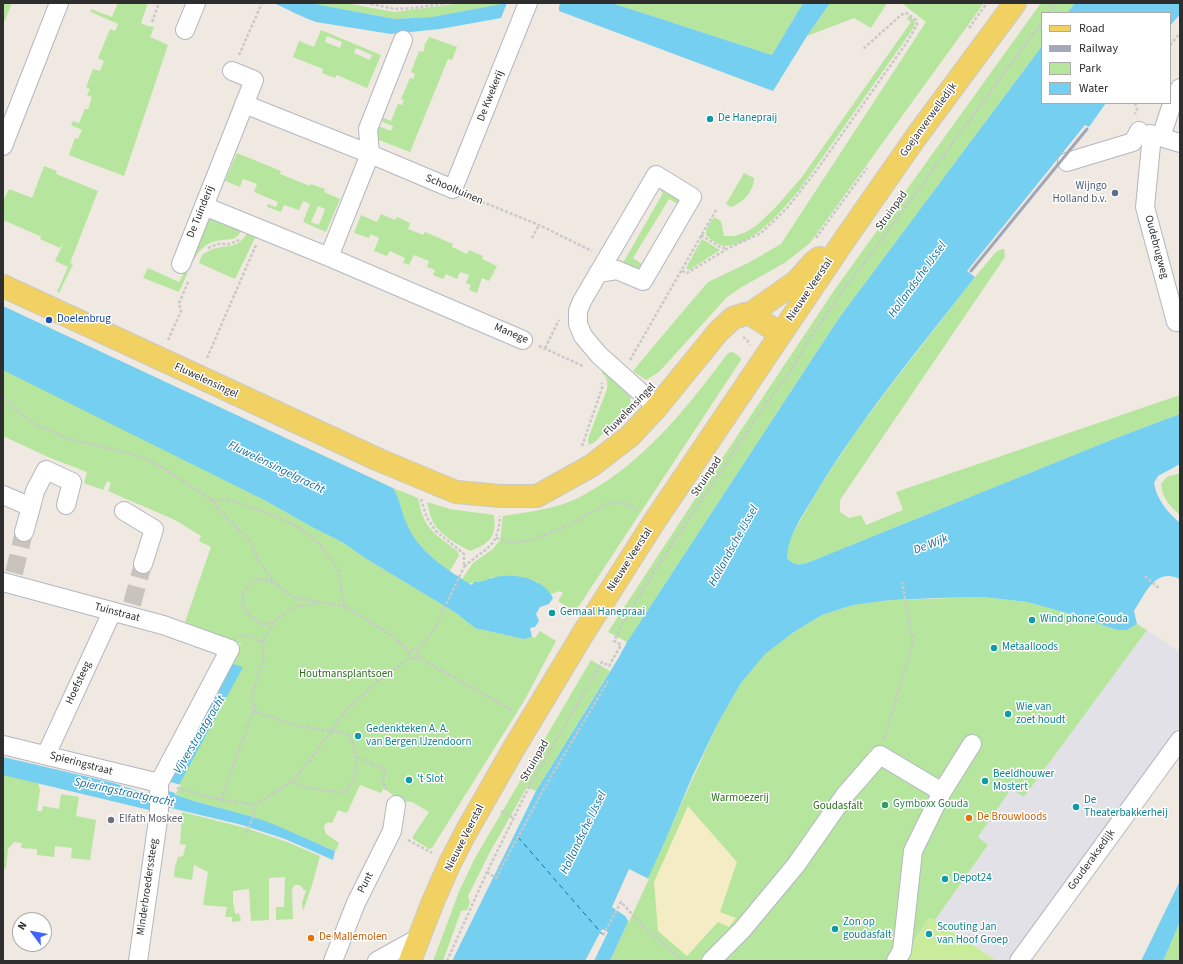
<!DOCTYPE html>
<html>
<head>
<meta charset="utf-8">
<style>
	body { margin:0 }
	#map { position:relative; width:1183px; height:964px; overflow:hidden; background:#efe9e1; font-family:"Source Sans 3",sans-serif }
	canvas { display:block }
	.frame { position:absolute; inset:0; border:4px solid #2e2e2e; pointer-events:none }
	.legend { position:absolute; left:1041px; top:12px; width:130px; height:92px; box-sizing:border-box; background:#fff; border:1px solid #ababab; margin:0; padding:5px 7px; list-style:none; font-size:12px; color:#2e2e2e }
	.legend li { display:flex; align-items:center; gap:8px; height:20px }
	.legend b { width:20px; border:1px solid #ababab }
	.north { position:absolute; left:12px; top:912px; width:40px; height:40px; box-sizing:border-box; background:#fff; border:1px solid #ababab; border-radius:50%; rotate:302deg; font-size:11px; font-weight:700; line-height:16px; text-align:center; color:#2e2e2e }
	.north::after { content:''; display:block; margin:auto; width:14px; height:18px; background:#4264fb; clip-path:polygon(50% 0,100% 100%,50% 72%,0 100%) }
</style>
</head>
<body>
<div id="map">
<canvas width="1183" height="964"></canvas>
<div class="frame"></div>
<ul class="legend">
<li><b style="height:5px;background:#f2d163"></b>Road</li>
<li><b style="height:5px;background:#a3a6b8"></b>Railway</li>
<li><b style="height:11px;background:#b6e59e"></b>Park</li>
<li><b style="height:11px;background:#75cff0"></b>Water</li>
</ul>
<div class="north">N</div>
</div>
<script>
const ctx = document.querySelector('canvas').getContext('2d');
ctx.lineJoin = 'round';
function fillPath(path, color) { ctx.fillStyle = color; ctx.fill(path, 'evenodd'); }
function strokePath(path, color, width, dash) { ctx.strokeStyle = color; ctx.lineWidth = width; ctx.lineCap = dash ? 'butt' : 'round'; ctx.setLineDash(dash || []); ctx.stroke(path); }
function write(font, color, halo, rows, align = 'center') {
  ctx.font = font + ' "Source Sans 3",sans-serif'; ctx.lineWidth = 3; ctx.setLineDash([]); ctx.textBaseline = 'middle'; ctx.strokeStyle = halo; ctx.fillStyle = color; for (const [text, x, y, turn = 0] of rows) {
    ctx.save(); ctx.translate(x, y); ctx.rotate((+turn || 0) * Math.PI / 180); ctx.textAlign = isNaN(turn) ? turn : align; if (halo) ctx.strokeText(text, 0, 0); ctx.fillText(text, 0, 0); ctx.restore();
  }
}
const industrial = new Path2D(`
	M1147 630 1180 652V725L1007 961H997L935 920 988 846 978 837 1011 788 1024 797Z`);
const green = new Path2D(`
	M3 3H12L3 25Z
	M118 3H148L141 23 148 26 154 27 150 37 168 45 124 176 69 155 75 138 78 139 82 130 71 125 73 121 79 123 85 109H88L92 97 87 95 90 89 86 87 93 69 100 71 104 61 98 58 110 29 115 31 118 24 91 12V9L112 17Z
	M310 3H346L394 12 461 3H509L432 17 395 19Z
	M612 3H803L772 55Z
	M830 3H887L871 28 854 18 807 36Z
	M899 3H984L810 243 786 262 740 288 727 297 659 372 646 380 633 371 679 316 708 282 748 263 781 244 926 22 903 4Z
	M1041 3H1075L1067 13H1042V46L839 318 627 642 608 632 697 496 833 292Z
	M909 16 915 21 914 27 803 185C786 206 754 246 725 246 718 245 711 240 706 235 705 229 711 222 714 217L721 221 724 236H735L746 232 756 226 775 208 802 177 911 22 907 19Z
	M321 30 381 55 367 88 337 75 335 78 322 73 323 69 293 57 299 41 314 47ZM327 36 342 42 340 48 325 42ZM356 48 372 55 370 60 354 53Z
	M429 37 457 47 452 60 448 59 410 152 371 137 376 125 391 131 393 126 378 120 379 116 391 121 398 104 402 105 404 100 401 99 410 78 413 79 415 74 411 72 419 51 423 52 425 47 424 46Z
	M237 153 281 171 280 174 310 186 311 184 325 189 324 192 340 199 326 232 303 222 310 204 303 201 299 210 284 205 281 212 267 207 268 204 276 207 278 202 254 192 257 184 243 179 240 187 225 181ZM318 206 325 209 319 225 311 222Z
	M44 166 57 171 56 174 98 191 70 263 73 264 59 293 57 292 68 267 55 261 64 242 60 248 40 239 42 233 40 236 3 220V201L9 189 32 198Z
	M744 173 754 178C754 191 743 203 731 207L726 204Z
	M661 188 681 200 680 205 669 199 633 258 645 266C638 274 630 267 623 263L663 193 660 190Z
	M381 214 395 220 397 217 410 223 408 229 423 235 425 232 453 244 452 247 467 254 469 250 483 256 482 259 497 266 489 281 482 278 477 293 469 290 471 285 466 283 469 275 460 272 457 279 446 274 443 279 433 275 435 270 427 267 429 261 414 255 409 265 403 263 405 258 390 251 387 256 374 251 379 238 371 234 369 238 354 233 361 215 377 222Z
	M210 216 242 229C236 243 228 238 216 241 205 243 198 252 193 261L190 256 206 218Z
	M248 232 256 236 235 279 199 263C200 261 201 256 203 254 204 253 207 252 209 251 226 242 235 253 248 232Z
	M702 239 720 250 689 270 686 268Z
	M1002 249H1004L1005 257 840 500V512L849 518 861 515 866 525 903 510 896 492 1180 395V414L1111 440 812 561C801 565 795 567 787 558V548L793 533 822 483 858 429 888 389 975 277 996 252Z
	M148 268 179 282 184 273 188 272 179 292 143 278Z
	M733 352 740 357 741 360 575 612 558 601 563 593 560 591 551 594 536 581 493 577 478 583H468L462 579 473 563 493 549 500 540 503 516C528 512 557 509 580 497 643 464 686 409 728 353Z
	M3 368 266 501 312 527 342 542 365 558 456 613 475 628 523 639 532 637 535 638 540 631 556 641 524 701 432 848 429 849 413 839V836L429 812 412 802 400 801 384 788 381 793 360 785 347 813 338 810 332 823C328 822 325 822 324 827L326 834 339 843 336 851 253 817 187 799 167 790 169 780 234 663 241 644 185 622 211 547 199 541 201 536 175 520 108 491 111 483 107 481 103 490 84 483 87 472 48 457 3 436Z
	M602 371 631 397 630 400 631 403 595 442 589 445 588 441 589 436 607 389C608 381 607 378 602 373Z
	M1180 473V515C1170 506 1162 498 1161 484L1167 477Z
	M393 488 418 498C420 504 420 509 422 514 428 532 444 540 457 551L459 555 450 571C432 560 414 542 406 523 401 511 400 498 393 488Z
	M427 502 450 509 494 515C497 537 489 544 470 551 458 545 441 535 434 524 430 517 429 509 427 502Z
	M983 597 1027 602 1067 613 1117 630H1127L1137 624 1147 630 1024 797 1011 789 978 837 988 845 935 920 929 918 901 961H610L718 723 741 683 764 654 794 632 822 615 853 605 892 600Z
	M591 660 610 671 536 791 527 787 490 852 468 896 470 903 467 910 461 911 443 961H433L460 889 475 858Z
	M3 774 38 783 40 790 37 811H42L43 806 59 809 61 794 79 797 76 816 96 820 90 860 71 858 72 848 55 846 54 857 37 855V849L21 848 22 843 14 842 8 849 6 869 3 868Z
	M182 812 246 828 287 842 320 856 312 885 303 911 302 903 306 890H303V888L299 885H295L292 889 293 919 276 920V907H284L285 877 269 878V920L251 921 249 889 233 891V905H234L235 914 239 913 241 921 232 922V917H225L227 907 203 905 208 872 194 865 192 880 174 877 175 867 178 857 183 856 186 845 180 844Z
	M1180 922V961H1163Z`);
const sand = new Path2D(`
	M688 806 737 862 720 912 736 918 729 927 718 922 687 956 658 931 654 882Z`);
const pitch = new Path2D(`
	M929 918 935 920 997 961H901Z`);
const water = new Path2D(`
	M273 3H310L395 19 432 17 507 3 501 18 440 29 391 34 316 22C301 17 288 9 273 3Z
	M561 3H612L772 55 803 3H830L807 36 773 91 559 11V6Z
	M1075 3H1180V14L1170 26V13H1067Z
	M1042 46V103H1106L1089 127 1085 125 967 271 975 277C919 349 860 419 813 498 802 517 788 535 787 558 795 567 801 565 812 561L1111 440 1180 414V464L1158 476 1154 483C1156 498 1168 513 1180 523V579C1155 567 1145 594 1134 611L1137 624 1127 630H1117L1067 613 1027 602 983 597 937 598 891 600 853 605 822 615 794 632 765 654 741 683 718 723 693 775 665 841 610 961H452L536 791 619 657 627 642 839 318Z
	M3 306 393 488C400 498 401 511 406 522 417 551 447 570 472 585L474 582C481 583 486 579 492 578 512 572 544 578 553 598L549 604 540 607 536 614 539 621 535 627 530 628 532 637 523 639 475 628 456 613 365 558 342 542 312 527 266 501 3 370Z
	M233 664 243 667 174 794C199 804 227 809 253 817 281 826 308 840 335 851L333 860 285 839 242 825 171 808H166L149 810 3 775V757L114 783 147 794 160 797Z
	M1180 881V922L1163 961H1141Z`);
const pier = new Path2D(`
	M167 781 181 785 176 793 179 794 165 790Z
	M629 869 649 879 629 922 625 916 612 907Z
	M602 929 608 932 594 961H585Z`);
const ferry = new Path2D(`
	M518 837 603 935`);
const minorTunnel = new Path2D(`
	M14 573 24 532
	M132 604 143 564`);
const path = new Path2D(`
	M366 3 395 9 414 8 446 3
	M1048 13 1056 3
	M152 22 159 3
	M969 28 987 3
	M1170 45 1180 33
	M239 55 262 3
	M1135 103 1137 109 1135 114
	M468 196 539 225 592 251
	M701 235 718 246 727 249
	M532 238 539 225
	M816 238 867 168
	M208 248 218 244H230L239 240
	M682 271 687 273 727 249 761 233 788 207 816 171 907 42 917 25 916 20 906 13 901 15 862 50
	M743 337 747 340 750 345
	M168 340 181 311 179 303 189 280
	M539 346 583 366
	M545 348 559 320
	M207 358 256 245
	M630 360 716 210
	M3 397 21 414 38 426 69 439 136 455 149 460 163 468 212 500 222 513 250 540 259 562 275 583 295 598 344 606 394 637 409 652
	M582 446 602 388V383
	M421 499 427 518 436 531 464 554V567C485 547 498 550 500 516
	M212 500H231L270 514 296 526 308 534 322 547 339 572 344 606
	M496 538 513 543 531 540 558 530 607 504 618 502 625 503 638 511
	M1145 576 1160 589
	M273 623 261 624 252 618 246 612 242 603 243 593 247 586 254 580 264 579 274 583
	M242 637 245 634 263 642
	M409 654a5 5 0 1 1 10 0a5 5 0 1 1-10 0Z
	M417 650 434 630 464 567
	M418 657 513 711
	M254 711 297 726 339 732 348 735 353 745 357 758 355 776 346 793 310 788 291 782
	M884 739 913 642 902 582
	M357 758 385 769 383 782 386 790
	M177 788 221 800 255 805 291 782 311 759 347 709 377 682 410 658
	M221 800 249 722 254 711 252 694 263 662V642L274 622 288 611 295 607 317 603
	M501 811 514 818
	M246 833 253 817 255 805
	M408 840 432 853
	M487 872 496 878 542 792 608 681
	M603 935 621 902 643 926 683 961
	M447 961 487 872 529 787 602 662 609 666 621 645 614 641 628 613 668 550 761 411 792 369 808 341 848 283 868 258 1042 22`);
const minor = new Path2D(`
	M185 30 196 3
	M244 104 370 154 453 189 528 3
	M1150 134 1180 143
	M1152 135 1145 207 1176 322 1180 310
	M1161 137 1172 104 1180 88
	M3 146 59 3
	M1067 162 1133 142 1139 131
	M204 206 329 257 523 340
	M329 257 370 154 368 129 403 40
	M181 264 254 80 232 71
	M598 273 617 270 643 281 692 197 656 175 582 301 578 311V324L583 336 599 355 657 407
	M3 495 31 507 24 532
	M31 507 35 491 46 470 72 482 66 505
	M124 511 154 529 143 564
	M3 582 163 625 230 649 159 783V813L138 961
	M3 745 159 783
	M46 755 112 612
	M333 961 356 903 392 831 396 805
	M377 961 420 937
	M711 961 742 930 796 865 845 795 880 755 942 792
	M896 961 902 951 913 851 942 792 972 744
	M1019 961 1180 740`);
const major = new Path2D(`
	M3 286 379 460 456 492 500 496H537L591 466 630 436 657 407 718 332 733 318 745 314H750L781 334
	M750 314 797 281 813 263 819 258
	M410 961 432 904 450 863 466 832 514 748 584 632 654 522 845 239 916 137 1015 3`);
const rail = new Path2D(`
	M971 271 1087 129`);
const markers = [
	[710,119,4,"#0f9aa8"],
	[1115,193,4,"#5c6f8a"],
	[49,320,4,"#1a4fb4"],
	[552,613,4,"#0f9aa8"],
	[1032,620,4,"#0f9aa8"],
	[994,648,4,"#0f9aa8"],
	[1008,714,4,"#0f9aa8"],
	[358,736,4,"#0f9aa8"],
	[409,780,4,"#0f9aa8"],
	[985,781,4,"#0f9aa8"],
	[885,805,4,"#2e9e5b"],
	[1076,807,4,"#0f9aa8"],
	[969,818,4,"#e8710a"],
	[111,820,4,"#6b7280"],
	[945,879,4,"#0f9aa8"],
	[835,929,4,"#0f9aa8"],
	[929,934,4,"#0f9aa8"],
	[311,938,4,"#e8710a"]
];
const streetNames = [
	["De Kwekerij",491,96,-68],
	["Goejanverwelledijk",929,120,-54],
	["Schooltuinen",454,190,23],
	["Struinpad",892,211,-54],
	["De Tuinderij",201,212,-68],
	["Oudebrugweg",1156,247,75],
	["Nieuwe Veerstal",810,290,-56],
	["Manege",511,334,23],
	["Fluwelensingel",206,381,25],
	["Fluwelensingel",630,410,-46],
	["Struinpad",707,477,-56],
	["Nieuwe Veerstal",630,560,-57],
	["Tuinstraat",117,613,15],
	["Hoefsteeg",79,683,-65],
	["Struinpad",535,761,-60],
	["Spieringstraat",81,764,15],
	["Nieuwe Veerstal",465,838,-63],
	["Gouderaksedijk",1092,860,-54],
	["Punt",366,883,-63],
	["Minderbroederssteeg",148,887,-82]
];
const cultureNames = [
	["De Hanepraij",718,119],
	["Gemaal Hanepraai",560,613],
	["Wind phone Gouda",1040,620],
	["Metaalloods",1002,648],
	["Wie van",1016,708],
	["zoet houdt",1016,721],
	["Gedenkteken A. A.",366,730],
	["van Bergen IJzendoorn",366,743],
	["Beeldhouwer",993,775],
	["Mostert",993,788],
	["'t Slot",417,780],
	["De",1084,801],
	["Theaterbakkerheij",1084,814],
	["Depot24",953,879],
	["Zon op",843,923],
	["goudasfalt",843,936],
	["Scouting Jan",937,928],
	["van Hoof Groep",937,941]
];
const serviceNames = [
	["Wijngo",1107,187],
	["Holland b.v.",1107,200]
];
const transitNames = [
	["Doelenbrug",57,320]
];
const parkNames = [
	["Houtmansplantsoen",346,675],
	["Warmoezerij",740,799],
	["Goudasfalt",838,807]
];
const leisureNames = [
	["Gymboxx Gouda",893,805]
];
const foodNames = [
	["De Brouwloods",977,818],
	["De Mallemolen",319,938]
];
const worshipNames = [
	["Elfath Moskee",119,820]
];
const waterNames = [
	["Hollandsche IJssel",918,280,-54],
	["Fluwelensingelgracht",276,468,26],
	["De Wijk",931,545,-21],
	["Hollandsche IJssel",734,546,-61],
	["Vijverstraatgracht",200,735,-59],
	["Spieringstraatgracht",124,793,12],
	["Hollandsche IJssel",584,833,-64]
];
fillPath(industrial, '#e3e1e8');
fillPath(green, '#b6e59e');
fillPath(sand, '#f3ecc5');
fillPath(pitch, '#c9ec9a');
fillPath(water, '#75cff0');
fillPath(pier, '#efe9e1');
strokePath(ferry, '#0d6fa3', 1, [5, 4]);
strokePath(minorTunnel, '#c8c4bd', 18, [18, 9]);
strokePath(minor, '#b4b7c1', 20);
strokePath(major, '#c9c9c9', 24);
strokePath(path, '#c9c9c9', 2.5, [3, 2]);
strokePath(minor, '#fff', 18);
strokePath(major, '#f2d163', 22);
strokePath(rail, '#a3a6b8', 3);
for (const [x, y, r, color] of markers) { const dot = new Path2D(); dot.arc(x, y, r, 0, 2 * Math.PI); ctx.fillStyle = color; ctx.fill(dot); strokePath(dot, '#fff', 1.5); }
write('11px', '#2e2e2e', '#fff', streetNames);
write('11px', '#0d838f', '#fff', cultureNames, 'left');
write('11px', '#4e5e75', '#fff', serviceNames, 'right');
write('11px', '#164399', '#fff', transitNames, 'left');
write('11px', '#2c6e1b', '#fff', parkNames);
write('11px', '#27864d', '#fff', leisureNames, 'left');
write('11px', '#c56008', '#fff', foodNames, 'left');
write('11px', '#5b616d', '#fff', worshipNames, 'left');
write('italic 12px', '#0d6fa3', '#fff', waterNames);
</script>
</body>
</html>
